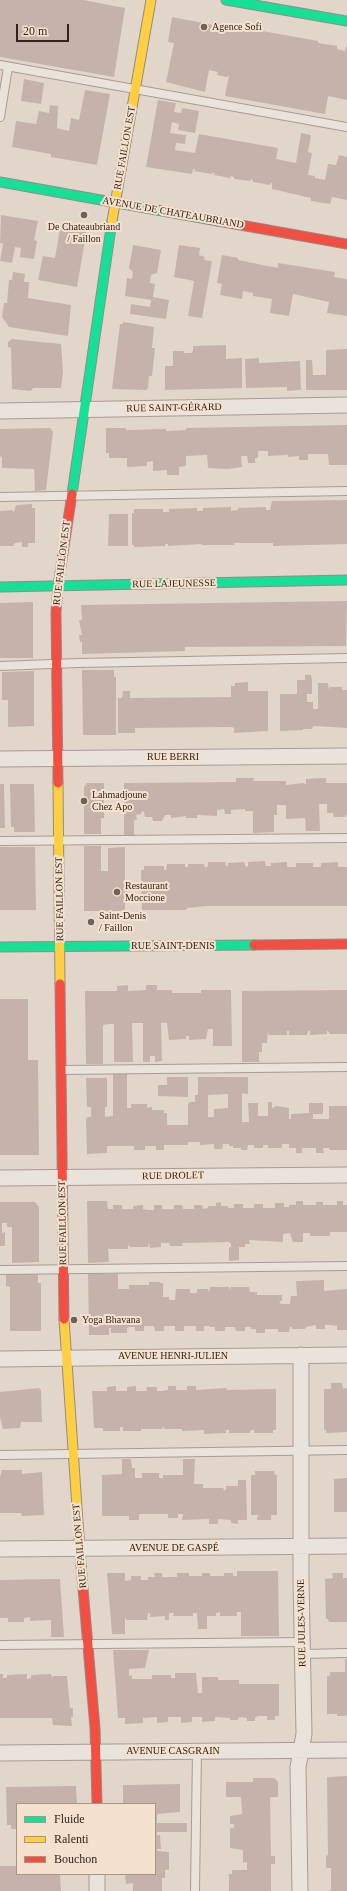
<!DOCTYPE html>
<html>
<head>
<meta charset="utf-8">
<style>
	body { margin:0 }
	#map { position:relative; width:347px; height:1891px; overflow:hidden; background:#e2d6ca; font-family:"Times New Roman",serif }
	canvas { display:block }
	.legend { position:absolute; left:16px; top:1803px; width:140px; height:72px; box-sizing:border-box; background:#f4e2ce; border:1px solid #a79687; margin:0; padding:5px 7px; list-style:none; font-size:12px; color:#34231c }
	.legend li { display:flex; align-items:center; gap:8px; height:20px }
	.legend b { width:20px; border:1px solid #a79687 }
	.scale { position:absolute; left:16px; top:24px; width:53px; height:18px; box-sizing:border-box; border:2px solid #34231c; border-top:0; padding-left:5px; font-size:12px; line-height:14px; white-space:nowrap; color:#34231c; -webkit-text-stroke:3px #f4e2ce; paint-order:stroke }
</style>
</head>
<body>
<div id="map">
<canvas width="347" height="1891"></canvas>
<ul class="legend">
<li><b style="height:5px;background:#16e098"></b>Fluide</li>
<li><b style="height:5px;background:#ffcf43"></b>Ralenti</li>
<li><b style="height:5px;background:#f24e42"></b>Bouchon</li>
</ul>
<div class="scale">20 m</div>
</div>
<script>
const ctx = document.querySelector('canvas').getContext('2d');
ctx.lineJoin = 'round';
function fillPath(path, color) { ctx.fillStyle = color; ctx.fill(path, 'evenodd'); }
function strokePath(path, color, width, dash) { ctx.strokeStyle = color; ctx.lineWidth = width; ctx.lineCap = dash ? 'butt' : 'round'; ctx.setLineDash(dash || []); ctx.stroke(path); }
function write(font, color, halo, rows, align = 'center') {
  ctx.font = font + ' "Times New Roman",serif'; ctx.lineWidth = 4; ctx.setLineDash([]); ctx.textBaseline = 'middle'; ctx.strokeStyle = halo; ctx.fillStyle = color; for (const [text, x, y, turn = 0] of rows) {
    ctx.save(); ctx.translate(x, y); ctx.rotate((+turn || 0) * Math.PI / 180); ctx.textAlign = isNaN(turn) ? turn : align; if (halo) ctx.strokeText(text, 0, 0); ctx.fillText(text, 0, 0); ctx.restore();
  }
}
const building = new Path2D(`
	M0 0H83L125 8 114 77 0 57Z
	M172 17 218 26V23L318 41V43L337 46V49L345 51 346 46 347 47V100L328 96 325 114 225 96 229 75 227 77 217 75 218 72 209 70 205 92 166 82 174 43 168 42Z
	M24 79 44 83 41 104 21 101Z
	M85 90 110 94 97 165 51 157V154L12 147 16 121 36 124 39 111 49 113 50 105 58 106 57 128 69 131 71 118 79 120Z
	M158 100 176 103 174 112 181 113 182 108 199 111 195 133 178 130 179 124 172 122 170 133 186 135 185 144 176 143 175 150 195 153 199 134 278 148 276 159 296 163 301 133 311 135 308 152 312 153 308 175 315 176V178L325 180 328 164 336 165 339 155 347 157V200L332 197 330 204 311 201V198L272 189V183H271L270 185 253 182V180L251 179 250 181 234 179V177L231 176 230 178 214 175 215 173H213L211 174 194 171 195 169H193L192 174 146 167Z
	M1 215 38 221 34 240 37 241 34 259 20 257 21 248 15 247 12 263 0 261 3 244 0 243Z
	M61 223 86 227 87 229 77 287 38 280 43 256 55 258Z
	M133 245 161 250 157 273 151 275 150 283 155 284 153 297 169 300 166 319 130 314 131 304 150 307 151 300 125 296 127 278 132 279 133 272 129 268Z
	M179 245 200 248 199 255 205 257 204 260 212 261 202 318 188 316 194 281 174 277Z
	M222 255 238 258V260L278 268V263L335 272 334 277 347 279V316L327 313 329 302 293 294 289 316 270 313 272 299 253 296V293L243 291 242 299 220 295 222 284 217 283Z
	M13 272 25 274 24 282H29L28 298 71 305 68 336 9 327 2 317 4 303H7L9 280H12Z
	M123 322 154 327 152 348H155L152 376H149L148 388 146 390 112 389 120 324H123Z
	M12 339 61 344 63 372 61 388H33L31 391 12 389 11 348 8 347V342Z
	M226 345V359L242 358V388L165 390V366H173V351H184V353H191L193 351V346Z
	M347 349V390H306V360H312L313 375H326V350Z
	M259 358V363L300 361 301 390 287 391V387L246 388 245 359Z
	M347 425V465H329L328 454H308V460H299V456L288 457V455L268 456V451H258V458H255V463H248L247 456H241L242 467 228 469 208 468 207 455 186 456V466L179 467V475H167V470L153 471V461L147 462V466L127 467V458H109V453H106V428H126V430L166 429V431L186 430V428Z
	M50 428 53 432 46 490 35 491 34 469 2 468V456L0 457V429Z
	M347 500V544L273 546V543H234V545H202L201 544 168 546V544H165V546L134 547V545H132V513H134V509H163V512H169V509L197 508V511H203V508L231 507V511L238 510V508L266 507V510H270L272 501Z
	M32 504V508H35V543H28V547H22V542L15 543 13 546H0V511L12 510 14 512 16 505Z
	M109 514H128V546H108Z
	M347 601 346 646 185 647V651L82 654V642H80L79 635H82L79 620H82L81 605Z
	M33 602V658H0V603Z
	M82 670H114V677H116V735H83Z
	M34 671V726L8 727V700H2V672Z
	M305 675H311L312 680V694H307V702H313V709H318V683H328L329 690 330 687H342V690H347V728L313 726 312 729H303V730L280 731V694H297V680H305Z
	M248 682V691H268V731L234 733V728L232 727 135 728V733H118V698H122L123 691H130V698L231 697V686H235V683Z
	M236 778H254L253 781H286V785L304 783 306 785V779L326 778V783H347V814L345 817H334L333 813H327V804H319L320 831H306L305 818 286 819V805H277V815H274V832L253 833V811H245V809L231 810V814H225L224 809 217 810V816L197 815V818H186V816L171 818V815H165L162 821H153L152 817H145L144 812 142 811 141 814 136 815 137 820H134V835H124V783L236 782Z
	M87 783H104V818H101V834H84V787Z
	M0 784H4L5 828H0Z
	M10 784H34L35 832H14V827H11Z
	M84 846H101V871H108V848L125 847V911H84Z
	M0 847H35L36 910H0Z
	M265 861 266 866H271V863L287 862V867H296V863H313V867H321V863L338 862V867H347V906H206L187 908 186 910H142L141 870H144V866H164V870H166L167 864H185V867H188V864H204L205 868 208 866V862H225L226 866H228V863L244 862 246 867 248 866V862Z
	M128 985V991L146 990V985H157V990H172V993H201V990H231L232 1046H213V1029H208L206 1039 189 1040V1036H186V1039L169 1040 167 1023H161L162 1061 155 1062V1056H150V1062H143V1023H132L133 1062H114V1024H109L103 1025V1064H86L85 991H117V986Z
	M347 990V1034H330L328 1031H327V1034L310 1035V1031H308L307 1035H289V1031H287V1035H269L268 1031 267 1043H262V1052H259V1062H242V991Z
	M0 999H28V1060H38L39 1155H0Z
	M113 1074H127V1108H131V1104H147V1108L152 1107V1110H164V1113H167V1125H188V1106L189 1102H195V1095H198V1077H248V1094L242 1093V1122H249L248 1103H258V1116H268V1102H272V1108L277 1106 289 1108V1119H291V1114L309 1113V1103H323V1114H313V1119H329V1106H347V1150H330L329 1148H323L324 1153H316V1148H302V1153H296V1148H289V1144H282V1148H268V1145H263V1148H254V1145H248L247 1150H241V1148H233V1146H229V1144H223L222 1149H214V1144L200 1145V1142H188V1145H164V1150H156V1146H145V1150H134V1146H107V1153L87 1154 86 1120 87 1117H91V1107H87L86 1078H107V1107H105V1117L113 1116ZM228 1094V1108L214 1109V1117H208V1095Z
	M167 1077H188V1097L158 1096V1085H167Z
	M87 1201H107L108 1209H113V1205H122V1209H133V1206L143 1205V1209L148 1210H154V1205H162V1209H174V1205H182L183 1209H194V1205H202L203 1209 208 1208V1206H216V1203L221 1202V1206H228V1208H234V1204H243V1208H254V1204H263V1208H275V1203H284V1207H289V1205H296V1201H303V1205H316V1202H323V1205H337V1201H343V1205H347V1232H330V1236H310V1233H303V1242H293L290 1233 283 1234V1242L249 1240 250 1244H245V1247H239V1260L229 1261V1247H231V1244L229 1242 182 1243 183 1246H170L169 1243H161V1247L150 1248 149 1243 148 1247H130L129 1245 128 1246V1249H109L108 1246 109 1262 88 1263Z
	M0 1202H35L39 1207V1262L12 1263V1227H7V1223H2V1233L5 1232V1246H0Z
	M6 1274H38V1283H41V1331H10V1287L6 1286Z
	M88 1274H118V1289H129V1285H149V1282H160V1283H163V1297H169V1300H175L176 1289H190V1293H197V1289H208L209 1293 210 1287H229L230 1290 231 1287H249L250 1292H257V1295H282V1301H279L281 1304H290L291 1296H297L296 1281 324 1280V1291L347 1289V1330H337V1326L331 1325H325V1329H316V1325L306 1327 305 1329H292V1327H290L289 1332H278V1329H265V1333H256V1329H251V1327H245V1331H236L235 1327H225V1331H215V1327H210V1326H204V1331H196V1326H184V1331H175V1326H164V1331H155L154 1326H144V1331H135V1327H129L127 1328V1333H111V1328H109V1335H89Z
	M331 1383H342L343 1389 347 1388V1432L326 1433V1430H324V1389H331Z
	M116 1386V1391H127V1387L136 1386V1391H147L146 1387H157V1391H162L168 1390V1386H176V1390H187V1386H196V1390L226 1388 227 1390 276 1389V1430H273V1433H254V1430H251L250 1433H229V1430H226V1433L204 1434V1430L182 1431V1429H164V1426L162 1429H142V1426L141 1431H123V1427H120V1431H103V1428H94L92 1391H107V1387Z
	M40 1388 39 1390H41L42 1422H21L20 1428 3 1429 0 1417V1392Z
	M122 1459H131L132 1468H135V1478H142V1473H159V1478H163V1475H183V1459H195L194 1484H203V1488H224L223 1490H226V1486H238V1480H246L247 1520H238V1524L231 1523V1520L218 1519V1524H209V1519L182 1520 183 1514H178V1518H168V1514H139V1520H129V1516H102V1475L122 1474Z
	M2 1470H22V1474L42 1472 44 1515 22 1516 21 1513H0V1477Z
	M255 1471H274L275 1475H277V1515H271V1520H257L258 1515H251V1475H255Z
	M347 1478V1512H334V1479Z
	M237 1571H278L279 1636H241V1612H237V1616H220V1612L216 1613V1616H207V1629H198L197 1613H193V1616H173L174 1613H169V1620H165V1616L150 1617V1613H148L147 1620H126L125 1617V1634H112L107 1573H125V1581L131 1580V1576H141V1580H148V1577H155L154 1573H162V1577H177V1573H189V1576H202V1573H210V1576H224V1573H233V1576H237Z
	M332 1573H343V1578H347V1622H329L328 1619H326L325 1579 333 1578Z
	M51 1579H60L64 1637H51V1620L30 1621V1617L24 1618V1622H8V1618H0V1580Z
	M113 1650H149L145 1668 129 1669V1676L132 1675V1679H152V1675H171V1678H175V1673H196L198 1693H202V1677H218V1680H239V1684H279V1716H275V1720H267V1716H258L255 1718V1721H247V1718L239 1717 238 1720H230V1718L215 1717V1721L202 1722V1717H192V1722L181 1723V1717H168V1722L157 1723V1717L143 1718V1723L125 1724V1718H118Z
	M345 1659H347V1714L346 1716H337V1714H327V1676H330V1672H345Z
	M0 1674H3V1678H7V1675L27 1674V1679L31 1678V1675L51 1674 53 1679V1676H67L70 1708H73V1717H71L72 1726 53 1725 52 1718H0Z
	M347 1776V1891H328L331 1890V1868H326V1856L328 1855 327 1777Z
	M253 1778H274L278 1782V1797H270L271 1856H275V1864H271V1891H229V1874H232V1870H247V1862L243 1863V1850L230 1848V1828H234V1824H230V1816L242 1814 241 1797H226V1782H253Z
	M180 1784V1812L157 1814V1823H187V1832H157V1835H160L161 1849H157V1851L169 1852V1870H165V1878H162V1891H133V1883L126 1884 125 1874H155V1804H123V1785Z
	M76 1786 77 1804H17V1829H11V1825H7L6 1787Z
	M0 1866H17V1874H60L61 1891H0Z`);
const lane = new Path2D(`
	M0 65 347 127
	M0 117 8 67
	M0 497 347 491
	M0 666 78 663 347 658
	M0 841 347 838
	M62 1070 347 1067
	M0 1270 347 1266
	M0 1455 347 1450
	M0 1645 303 1642
	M303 1654 347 1653
	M195 1891 197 1751`);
const street = new Path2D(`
	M0 411 347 405
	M0 759 347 756
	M0 1178 347 1175
	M0 1359 347 1355
	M0 1549 347 1546
	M0 1753 347 1750
	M97 1891V1874
	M300 1891 298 1767 304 1734 301 1580V1355`);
const fast = new Path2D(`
	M226 0 347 21
	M0 182 218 221
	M72 494 112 221
	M0 587 347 580
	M0 947 254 945`);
const slow = new Path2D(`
	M112 221 151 0
	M58 783 60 984
	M64 1319 81 1565`);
const jam = new Path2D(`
	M218 221 347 244
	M58 783 56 612 58 586 72 494
	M254 945 347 944
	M60 984 64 1319
	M81 1565 95 1728 97 1804`);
const markers = [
	[204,27,4,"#716259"],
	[84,215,4,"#716259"],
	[84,801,4,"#716259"],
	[117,892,4,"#716259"],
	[91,922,4,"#716259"],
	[74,1320,4,"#716259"]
];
const poiNames = [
	["Agence Sofi",212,27],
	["De Chateaubriand",84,227,"center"],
	["/ Faillon",84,239,"center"],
	["Lahmadjoune",92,795],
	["Chez Apo",92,807],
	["Restaurant",125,886],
	["Moccione",125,898],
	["Saint-Denis",99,916],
	["/ Faillon",99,928],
	["Yoga Bhavana",82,1320]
];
const streetNames = [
	["RUE FAILLON EST",125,148,-80],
	["AVENUE DE CHATEAUBRIAND",173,213,10],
	["RUE SAINT-GÉRARD",174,408,-1],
	["RUE FAILLON EST",62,563,-83],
	["RUE LAJEUNESSE",174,584,-1],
	["RUE BERRI",173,757],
	["RUE FAILLON EST",60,899,-91],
	["RUE SAINT-DENIS",173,946],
	["RUE DROLET",173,1176,-1],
	["RUE FAILLON EST",63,1223,-91],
	["AVENUE HENRI-JULIEN",173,1356],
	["RUE FAILLON EST",80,1546,-95],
	["AVENUE DE GASPÉ",174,1548],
	["RUE JULES-VERNE",302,1623,-91],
	["AVENUE CASGRAIN",173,1751]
];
fillPath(building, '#c5b3ab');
strokePath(lane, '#a79c93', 10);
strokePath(street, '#a79c93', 17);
strokePath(fast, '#968b84', 11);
strokePath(slow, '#968b84', 11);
strokePath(jam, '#968b84', 11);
strokePath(lane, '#eae3db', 8);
strokePath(street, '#eae3db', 15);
strokePath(fast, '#16e098', 9);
strokePath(slow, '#ffcf43', 9);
strokePath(jam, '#f24e42', 9);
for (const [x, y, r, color] of markers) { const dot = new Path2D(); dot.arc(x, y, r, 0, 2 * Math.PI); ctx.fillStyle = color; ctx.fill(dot); strokePath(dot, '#f4e2ce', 1.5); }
write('10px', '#34231c', '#f4e2ce', poiNames, 'left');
write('10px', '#34231c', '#f4e2ce', streetNames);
</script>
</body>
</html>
